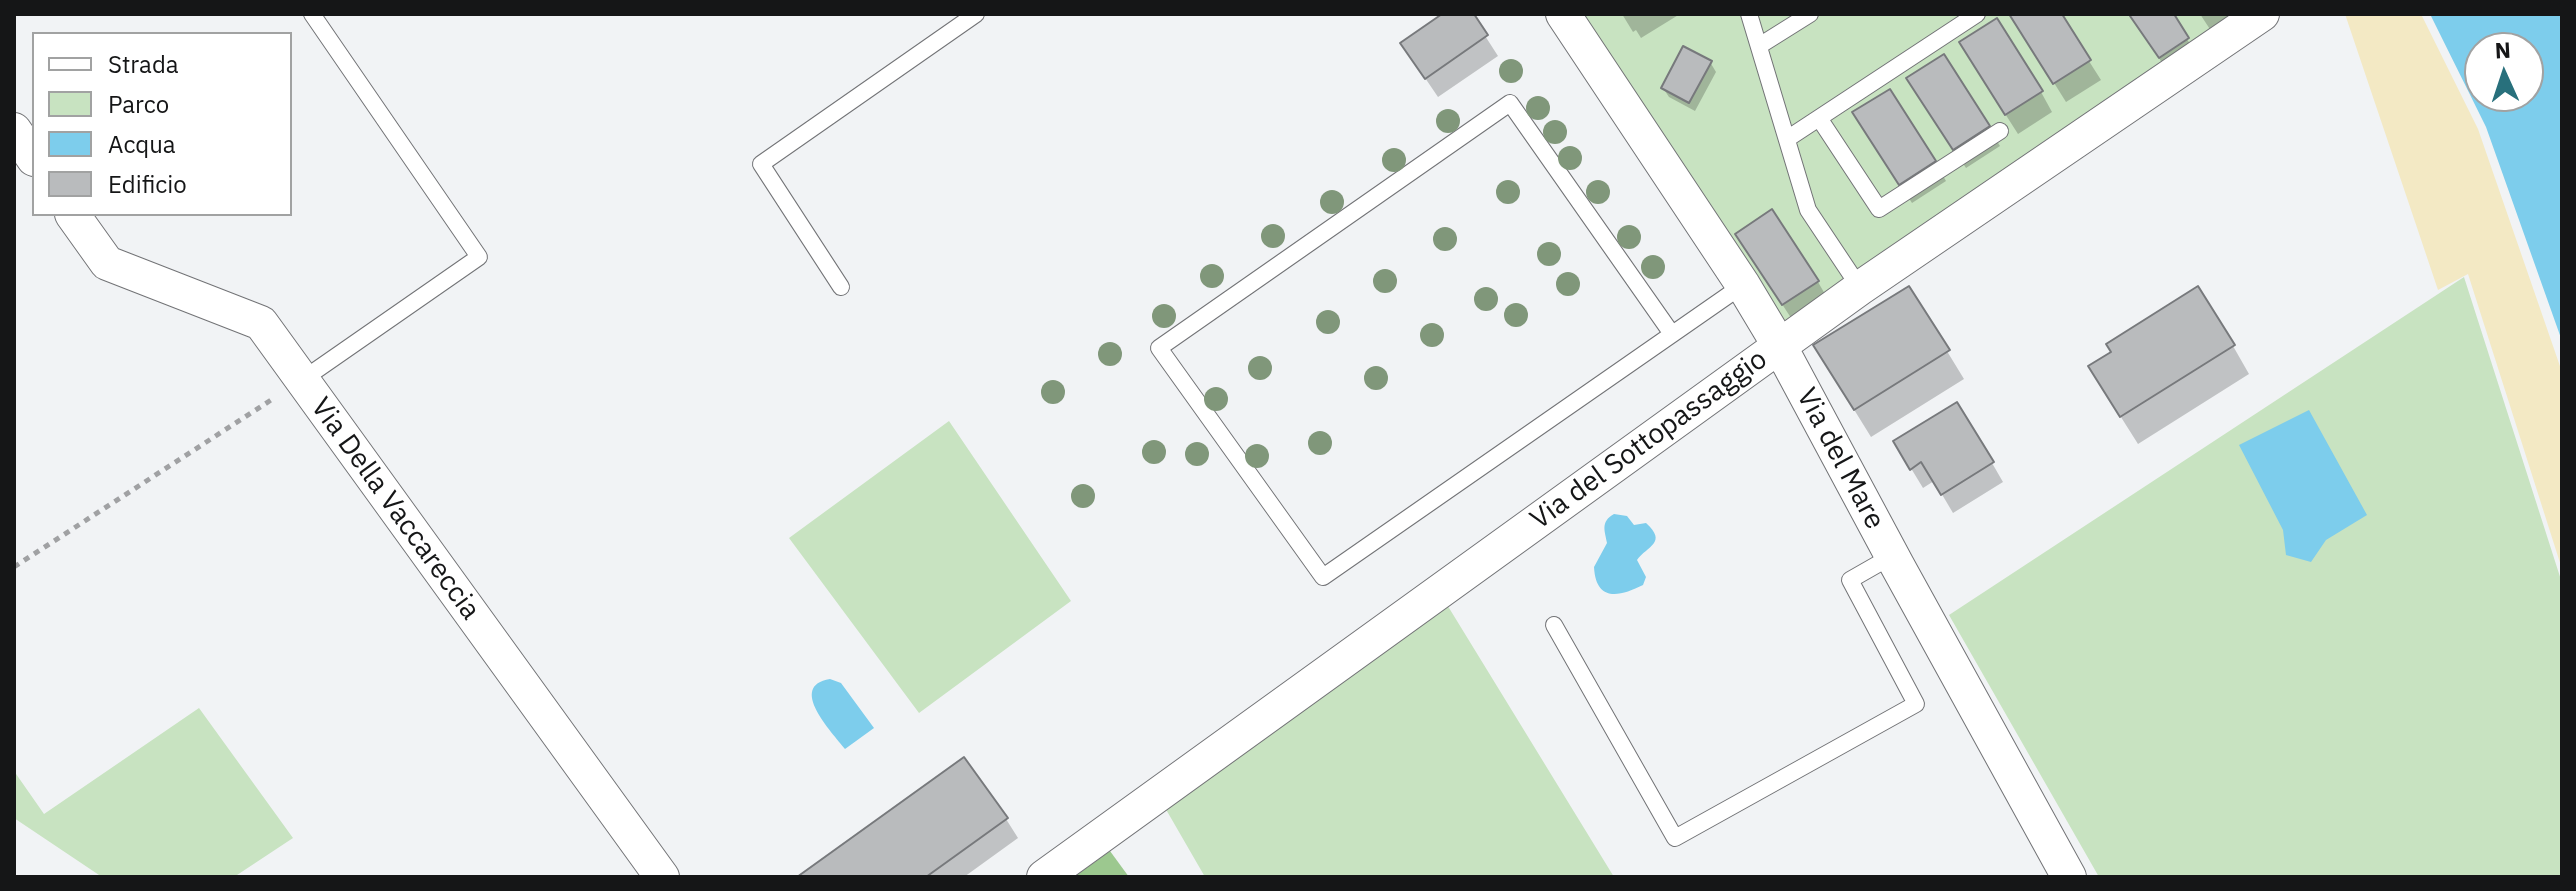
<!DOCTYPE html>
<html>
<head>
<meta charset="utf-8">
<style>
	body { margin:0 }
	#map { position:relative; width:2576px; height:891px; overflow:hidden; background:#f1f3f5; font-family:"IBM Plex Sans",sans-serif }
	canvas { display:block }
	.frame { position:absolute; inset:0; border:16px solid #151617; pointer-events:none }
	.legend { position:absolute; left:32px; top:32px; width:260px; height:184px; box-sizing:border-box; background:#fff; border:2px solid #a1a2a2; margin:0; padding:10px 14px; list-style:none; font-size:24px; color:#151617 }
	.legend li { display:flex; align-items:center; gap:16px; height:40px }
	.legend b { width:40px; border:2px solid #a1a2a2 }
	.north { position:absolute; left:2464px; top:32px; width:80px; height:80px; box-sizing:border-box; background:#fff; border:2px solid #a1a2a2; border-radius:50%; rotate:357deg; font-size:22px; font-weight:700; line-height:32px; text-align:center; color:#151617 }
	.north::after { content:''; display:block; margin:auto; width:28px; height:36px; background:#28707c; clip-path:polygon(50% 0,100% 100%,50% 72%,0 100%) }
</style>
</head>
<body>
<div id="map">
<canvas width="2576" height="891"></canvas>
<div class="frame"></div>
<ul class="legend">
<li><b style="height:10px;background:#fff"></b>Strada</li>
<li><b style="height:22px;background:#c8e3c1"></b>Parco</li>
<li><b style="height:22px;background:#7dcdec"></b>Acqua</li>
<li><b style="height:22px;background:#b9bbbd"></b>Edificio</li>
</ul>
<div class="north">N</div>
</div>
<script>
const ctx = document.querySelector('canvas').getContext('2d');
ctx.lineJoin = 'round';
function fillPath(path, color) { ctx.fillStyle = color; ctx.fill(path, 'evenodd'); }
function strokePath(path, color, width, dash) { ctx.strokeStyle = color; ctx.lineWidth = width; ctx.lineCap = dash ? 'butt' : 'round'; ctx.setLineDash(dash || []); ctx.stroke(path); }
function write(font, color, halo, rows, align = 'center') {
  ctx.font = font + ' "IBM Plex Sans",sans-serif'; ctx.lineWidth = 6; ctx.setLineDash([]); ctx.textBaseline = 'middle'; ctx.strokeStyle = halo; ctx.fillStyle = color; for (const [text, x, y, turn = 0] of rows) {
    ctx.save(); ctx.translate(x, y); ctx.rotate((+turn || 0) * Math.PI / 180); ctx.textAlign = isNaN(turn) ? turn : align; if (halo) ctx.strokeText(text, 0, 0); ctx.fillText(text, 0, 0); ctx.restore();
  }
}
const green = new Path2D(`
	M1582 14H2246L1854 281 1781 323Z
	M2464 277 2562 583V877H2099L1949 615Z
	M949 421 1071 601 919 713 789 538Z
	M1446 603 1614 877H1205L1164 806Z
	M199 708 293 838 234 877H102L14 818V771L44 814Z`);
const forest = new Path2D(`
	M1110 851 1129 877H1074Z`);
const sand = new Path2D(`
	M2345 14H2421L2478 129 2562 372V569L2468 274 2438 290Z`);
const water = new Path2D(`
	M2430 14H2562V341L2486 127ZM2480 48H2528V96H2480Z
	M2309 410 2367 515 2326 540 2311 562 2286 555 2283 530 2239 445Z
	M1614 514 1627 516 1634 525 1646 523C1668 543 1647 546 1637 560L1646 577 1643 585C1619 597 1596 602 1594 567L1607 543C1605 531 1600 522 1614 514Z
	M830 679 841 683 874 728 845 749C832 732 787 686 830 679Z`);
const shadow = new Path2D(`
	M1445 14H1471L1498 56 1438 97 1402 44Z
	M1622 14H1680L1641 38 1636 30 1633 32Z
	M2011 14H2059L2101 80 2066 102Z
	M2128 14H2171L2199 58 2171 77 2131 14Z
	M2200 14H2241L2219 43Z
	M1944 56 2000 146 1966 168 1920 98Z
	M1710 62 1716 72 1695 111 1669 97 1663 88Z
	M1972 62 2041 92 2052 112 2018 134Z
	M1866 133 1935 162 1946 181 1912 203Z
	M1737 235 1818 282 1829 301 1795 324Z
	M1909 289 1964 379 1871 437 1832 374Z
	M2233 346 2249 374 2138 444 2107 395Z
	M1895 442 1992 463 2003 482 1953 513 1934 481 1923 488Z
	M1006 819 1018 838 964 877H800Z`);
const building = new Path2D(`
	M1442 14H1474L1488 35 1425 79 1400 43Z
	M2009 14H2062L2091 60 2053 84Z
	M2133 14H2174L2189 38 2159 58 2130 16Z
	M1997 18 2043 91 2005 115 1959 42Z
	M1683 46 1712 61 1689 103 1661 88Z
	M1944 54 1990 126 1953 150 1906 78Z
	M1890 89 1936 161 1899 185 1852 112Z
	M1772 209 1819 281 1782 305 1735 234Z
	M1909 286 1950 350 1854 410 1813 345Z
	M2198 286 2235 345 2120 417 2088 366 2111 352 2106 344Z
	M1957 402 1994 462 1941 495 1921 462 1910 470 1893 441Z
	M964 757 1008 818 926 877H797Z`);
const path = new Path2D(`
	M14 567 271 400`);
const lane = new Path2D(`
	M1749 14 1808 210 1860 288
	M1759 46 1810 14
	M1819 118 1879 209 2000 131
	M1787 139 1977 14
	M841 287 761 164 976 14
	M1672 334 1510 103 1159 348 1323 577 1743 285
	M302 380 479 257 312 14
	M1554 625 1675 838 1916 704 1850 580 1892 556`);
const street = new Path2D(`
	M1563 14 1743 285 1779 345 1897 565 2069 877
	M14 130 34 159
	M72 214 107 263 261 323 662 877
	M1044 877 1860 288 2262 14`);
const trees = [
	[1511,71],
	[1538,108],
	[1448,121],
	[1555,132],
	[1570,158],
	[1394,160],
	[1508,192],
	[1598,192],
	[1332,202],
	[1273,236],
	[1629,237],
	[1445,239],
	[1549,254],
	[1653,267],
	[1212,276],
	[1385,281],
	[1568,284],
	[1486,299],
	[1516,315],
	[1164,316],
	[1328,322],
	[1432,335],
	[1110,354],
	[1260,368],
	[1376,378],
	[1053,392],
	[1216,399],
	[1320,443],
	[1154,452],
	[1197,454],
	[1257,456],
	[1083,496]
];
const streetNames = [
	["Via del Sottopassaggio",1649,440,-36],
	["Via del Mare",1840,459,62],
	["Via Della Vaccareccia",395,509,54]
];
fillPath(green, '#c8e3c1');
fillPath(forest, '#9cc88f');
fillPath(sand, '#f3e9c4');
fillPath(water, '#7dcdec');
fillPath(shadow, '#0003');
fillPath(building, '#b9bbbd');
strokePath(building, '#77797c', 2);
strokePath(lane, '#727376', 18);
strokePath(street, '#727376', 36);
strokePath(path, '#a0a1a3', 5, [6, 6]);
strokePath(lane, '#fff', 16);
strokePath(street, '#fff', 34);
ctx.fillStyle = '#80977a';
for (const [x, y] of trees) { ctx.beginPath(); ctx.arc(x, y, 12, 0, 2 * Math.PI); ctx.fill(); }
write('28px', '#151617', '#fff', streetNames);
</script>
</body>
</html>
